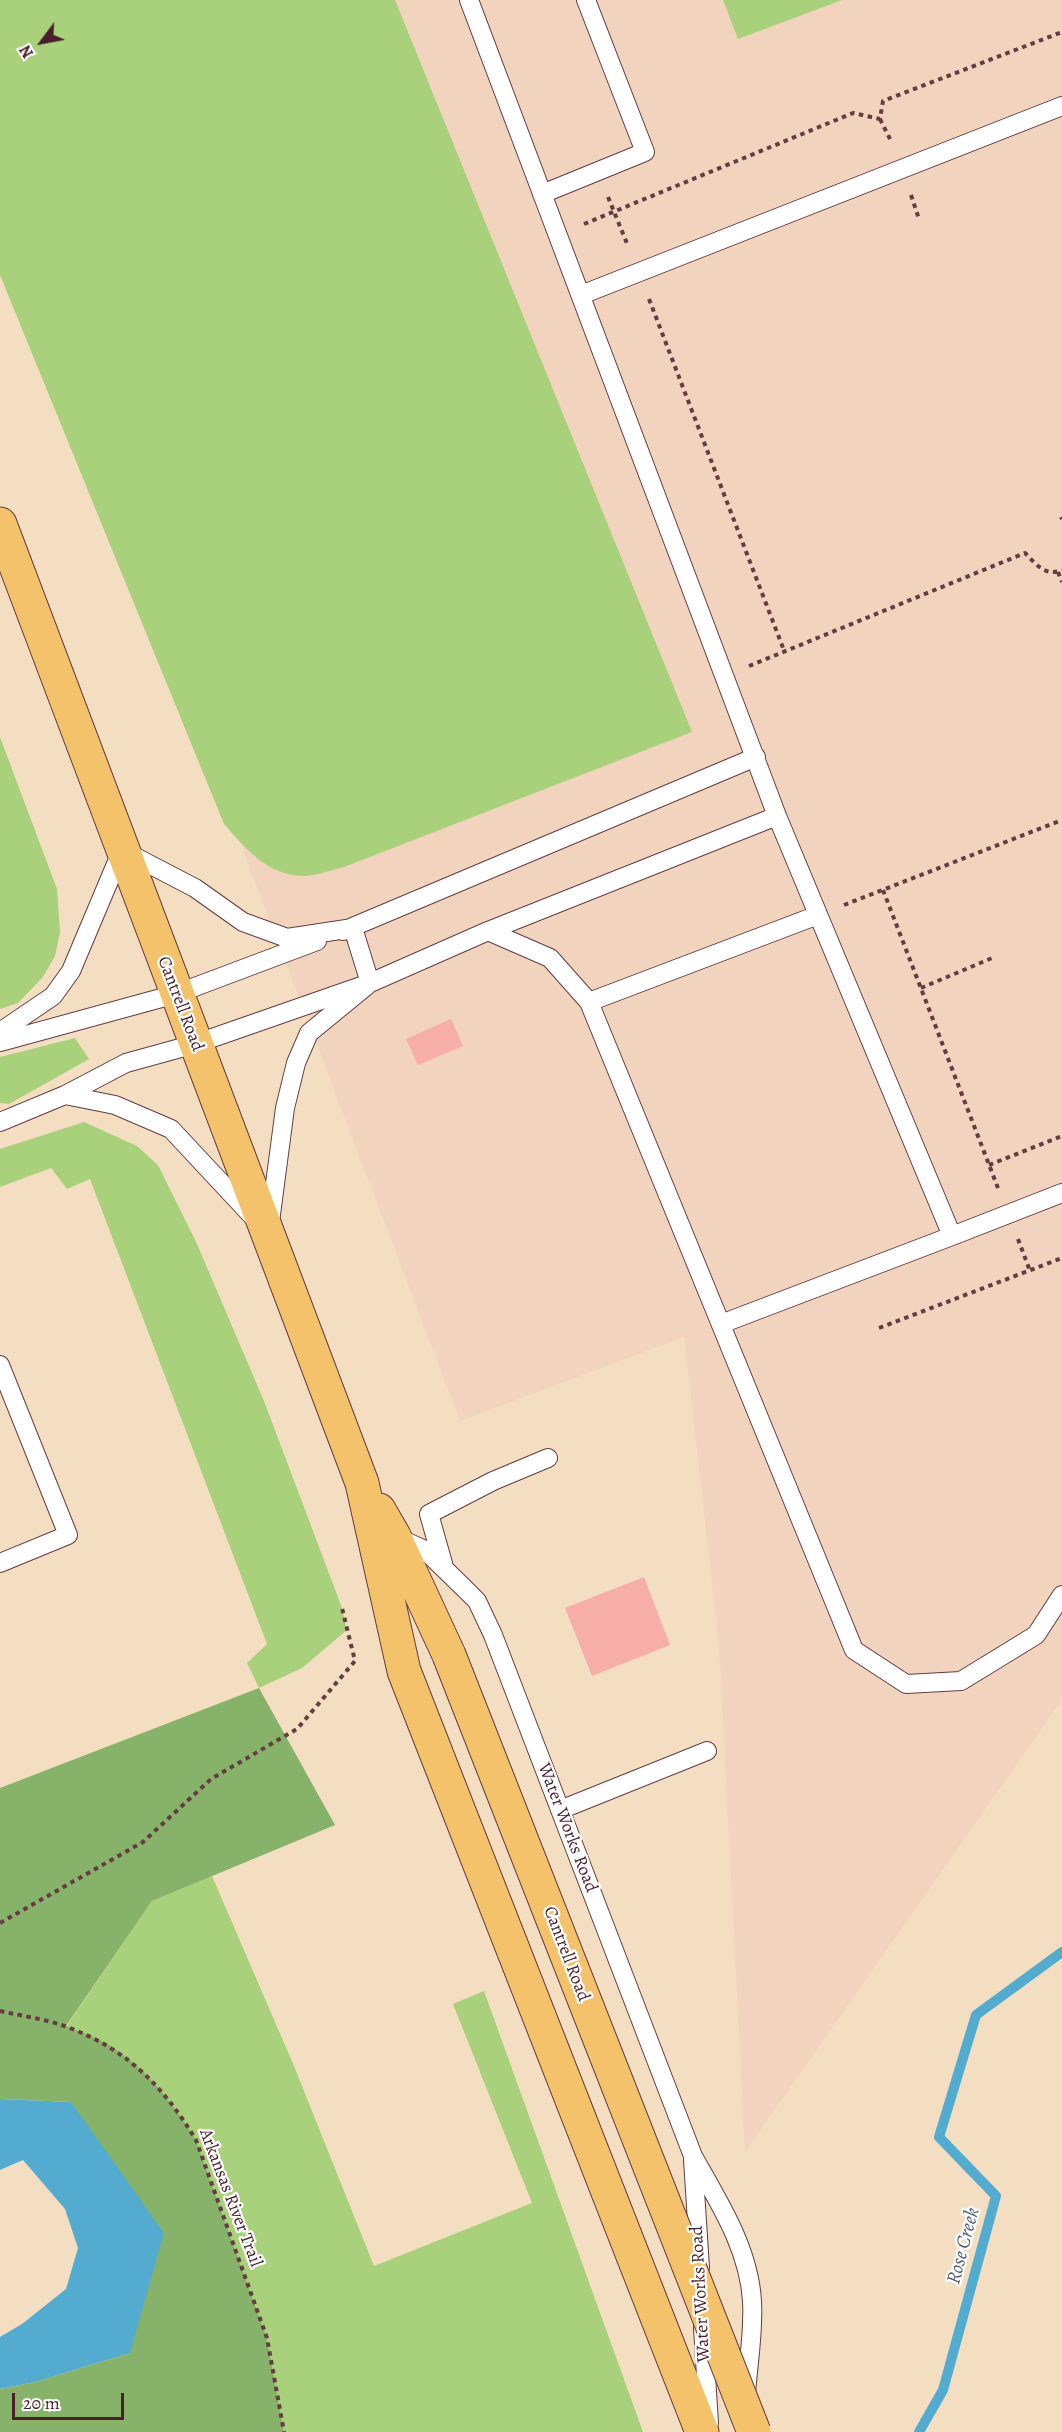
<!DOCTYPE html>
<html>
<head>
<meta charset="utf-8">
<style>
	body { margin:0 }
	#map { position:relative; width:1062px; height:2432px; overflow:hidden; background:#f4dec2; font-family:Alegreya,serif }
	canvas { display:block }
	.north { position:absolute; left:12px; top:12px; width:60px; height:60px; -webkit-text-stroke:4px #fff; paint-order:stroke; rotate:238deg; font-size:16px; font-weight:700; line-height:24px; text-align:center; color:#4a1f2b }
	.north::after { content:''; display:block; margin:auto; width:21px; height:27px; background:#4a1f2b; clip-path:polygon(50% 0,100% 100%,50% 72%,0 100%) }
	.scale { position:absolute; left:12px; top:2393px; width:112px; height:27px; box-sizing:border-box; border:3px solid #4a1f2b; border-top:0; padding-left:8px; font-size:18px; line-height:21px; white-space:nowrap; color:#4a1f2b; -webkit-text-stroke:4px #fff; paint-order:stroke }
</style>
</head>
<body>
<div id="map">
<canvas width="1062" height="2432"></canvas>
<div class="north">N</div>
<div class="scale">20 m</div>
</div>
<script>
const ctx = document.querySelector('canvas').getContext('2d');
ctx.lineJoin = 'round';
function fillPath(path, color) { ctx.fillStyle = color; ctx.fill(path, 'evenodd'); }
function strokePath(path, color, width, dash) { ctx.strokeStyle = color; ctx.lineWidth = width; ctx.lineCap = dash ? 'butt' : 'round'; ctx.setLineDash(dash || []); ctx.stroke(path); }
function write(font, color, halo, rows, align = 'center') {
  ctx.font = font + ' Alegreya,serif'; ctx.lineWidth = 4.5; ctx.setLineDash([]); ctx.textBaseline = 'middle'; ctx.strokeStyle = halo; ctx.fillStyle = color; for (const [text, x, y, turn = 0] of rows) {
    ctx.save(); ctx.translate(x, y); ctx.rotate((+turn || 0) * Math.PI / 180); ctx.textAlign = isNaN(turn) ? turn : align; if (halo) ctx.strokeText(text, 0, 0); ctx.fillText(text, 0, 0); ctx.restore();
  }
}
const built = new Path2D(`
	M0 0H1062V1700L745 2152 719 1645 684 1337 460 1421 214 774Z`);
const green = new Path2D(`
	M0 0H395L692 732 344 867C332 870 318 875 306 876 269 877 246 849 224 824L0 275Z
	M723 0H842L738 39Z
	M0 737 57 889 60 932 55 956 43 977 18 1003 0 1009Z
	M75 1038 89 1059 9 1104 0 1103V1057Z
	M84 1122 137 1146 158 1165 197 1244 264 1401 342 1608 347 1630 302 1668 259 1688 247 1663 267 1644 90 1179 67 1189 51 1168 0 1187V1149Z
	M212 1876 294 2066 374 2266 532 2203 453 2004 484 1991 643 2432H284L267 2338 196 2140 66 2027 152 1901Z`);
const forest = new Path2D(`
	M259 1688 335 1825 152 1901 66 2026C80 2032 96 2037 109 2045 146 2068 173 2103 196 2140L267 2338 284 2432H0V2389L35 2382 130 2353 71 2102 0 2099V1788Z`);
const water = new Path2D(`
	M0 2099 71 2102 164 2233 130 2353 35 2382 0 2389V2337L22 2324 66 2289 78 2248 65 2209 23 2160 0 2170Z`);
const stream = new Path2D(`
	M919 2432 943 2390 996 2196 939 2137 976 2015 1062 1952`);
const building = new Path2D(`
	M451 1019 463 1046 418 1065 406 1039Z
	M644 1577 670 1645 592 1676 565 1608Z`);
const path = new Path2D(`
	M880 119 892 143
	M911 195 919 219
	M608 197 628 246
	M584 224 853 113 880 119 883 101 1062 32
	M649 299 785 653
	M1061 517 1062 519
	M1058 572 1062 582
	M749 666 1025 553C1036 564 1045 577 1062 570
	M883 890 998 1188
	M844 905 1062 820
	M921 988 992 958
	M989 1165 1062 1136
	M1018 1239 1030 1271
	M879 1328 1062 1258
	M0 1923 143 1842 211 1779 297 1729 355 1661 342 1608
	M0 2011C22 2016 46 2019 67 2027 127 2049 164 2087 196 2140L267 2338 284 2432`);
const service = new Path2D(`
	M469 0 777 816 952 1236 1062 1193
	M542 194 645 152 586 0
	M581 295 1062 106
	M343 931 756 757
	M488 931 550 958 589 1002 854 1650 906 1684 961 1681 1036 1635 1062 1595
	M589 1002 818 915
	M0 1032 53 996 71 971 122 850 195 888 243 922 287 938 353 928 370 983 309 1033 296 1063 285 1108 270 1222
	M0 1042 176 994 317 941
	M65 1095 126 1063 195 1044 370 983 488 931 777 816
	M0 1122 65 1095 115 1105 171 1129 254 1218
	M721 1324 952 1236
	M0 1365 68 1535 0 1563
	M394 1536 425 1550 467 1591 477 1601 493 1635 693 2156C718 2201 749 2248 752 2301 754 2331 748 2364 746 2394
	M444 1567 429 1514 493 1481 548 1458
	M560 1810 707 1751
	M693 2160 700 2268
	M703 2328 709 2423`);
const primary = new Path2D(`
	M0 524 362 1483 404 1671 702 2432
	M379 1510 394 1536 449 1655`);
const primaryBridge = new Path2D(`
	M449 1655 754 2432`);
const streetNames = [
	["Cantrell Road",180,1004,69],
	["Water Works Road",567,1828,69],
	["Cantrell Road",566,1954,69],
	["Arkansas River Trail",230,2198,69],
	["Water Works Road",701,2294,-93]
];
const waterNames = [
	["Rose Creek",964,2246,-75]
];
fillPath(built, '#f2d4be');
fillPath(green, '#a9d07a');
fillPath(forest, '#86b26a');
fillPath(water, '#53abd0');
strokePath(stream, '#53abd0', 10);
fillPath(building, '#f7ada8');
strokePath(service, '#643c42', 20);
strokePath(primary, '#643c42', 35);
strokePath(path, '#643c42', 4, [4.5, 4.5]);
strokePath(service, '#fff', 18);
strokePath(primary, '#f4c26a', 33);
strokePath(primaryBridge, '#643c42', 35, []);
strokePath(primaryBridge, '#f4c26a', 33);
write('18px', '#4a1f2b', '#fff', streetNames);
write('italic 20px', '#4e5e75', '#fff', waterNames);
</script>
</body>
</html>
